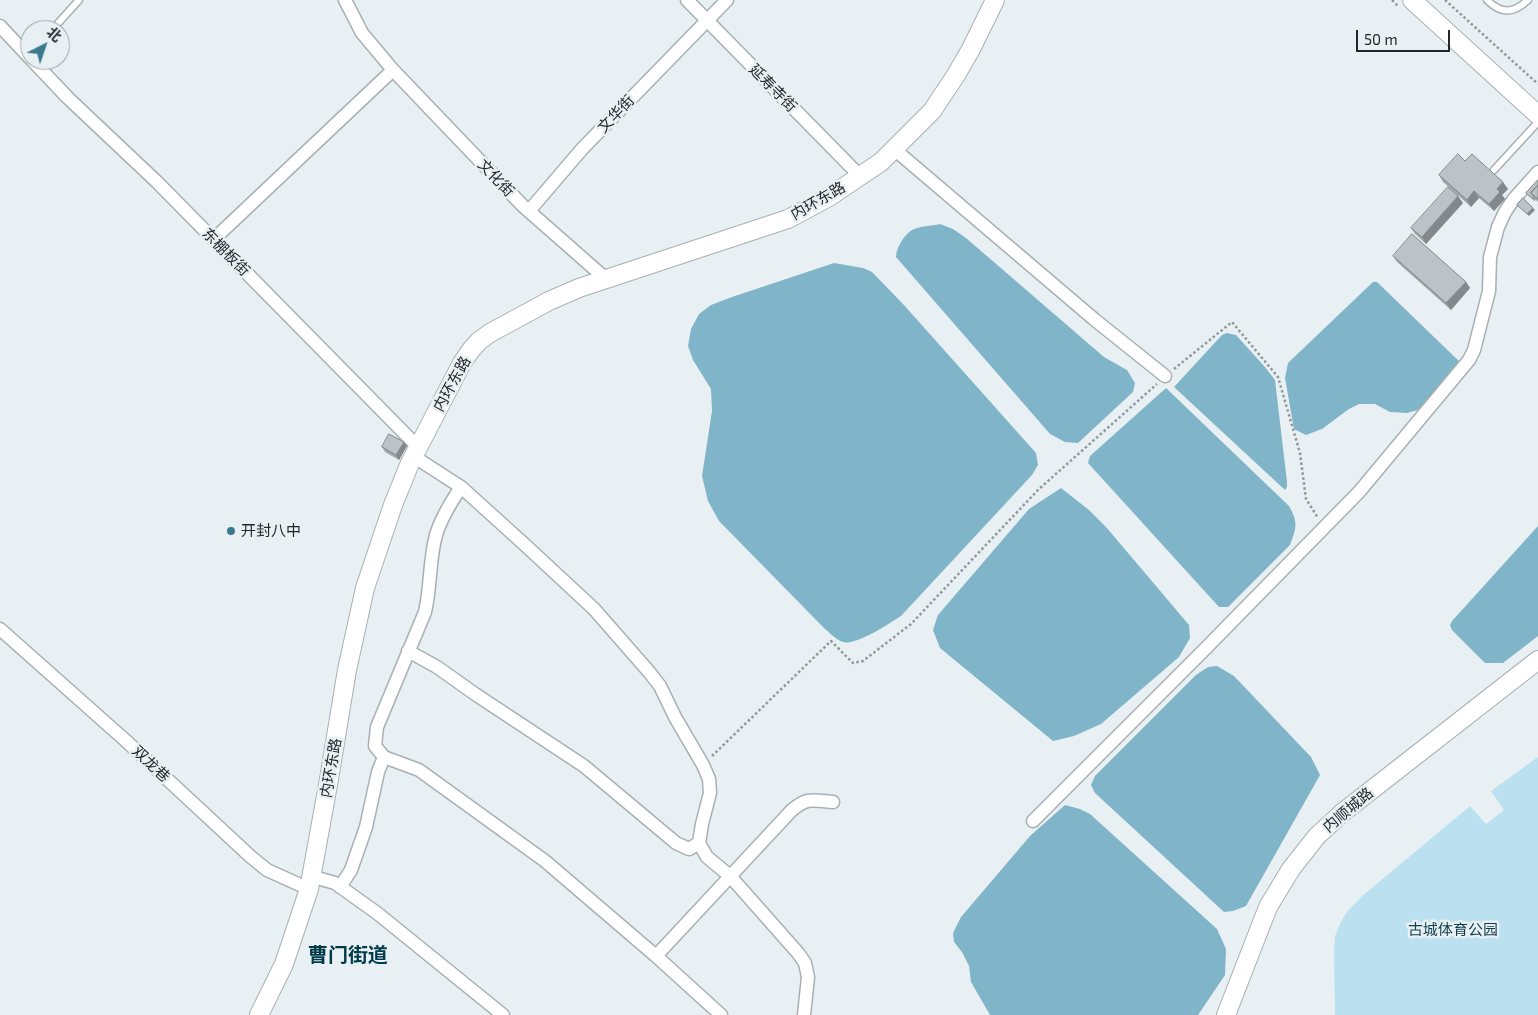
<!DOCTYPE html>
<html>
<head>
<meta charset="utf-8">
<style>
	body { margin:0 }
	#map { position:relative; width:1538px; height:1015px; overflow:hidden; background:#e8f0f4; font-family:"Exo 2","Noto Sans SC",sans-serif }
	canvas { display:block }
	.north { position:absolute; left:20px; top:20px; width:50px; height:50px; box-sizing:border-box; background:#e8f0f4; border:1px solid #9aa0a3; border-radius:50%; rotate:41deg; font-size:14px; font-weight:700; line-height:20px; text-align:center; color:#242729 }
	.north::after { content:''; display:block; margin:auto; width:18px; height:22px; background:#3b798f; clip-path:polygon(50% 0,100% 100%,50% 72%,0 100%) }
	.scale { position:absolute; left:1356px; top:30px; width:94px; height:22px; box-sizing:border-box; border:2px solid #242729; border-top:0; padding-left:6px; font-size:15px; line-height:18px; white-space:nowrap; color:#242729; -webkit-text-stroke:4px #e8f0f4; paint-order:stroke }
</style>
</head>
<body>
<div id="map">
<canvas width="1538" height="1015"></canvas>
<div class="north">北</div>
<div class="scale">50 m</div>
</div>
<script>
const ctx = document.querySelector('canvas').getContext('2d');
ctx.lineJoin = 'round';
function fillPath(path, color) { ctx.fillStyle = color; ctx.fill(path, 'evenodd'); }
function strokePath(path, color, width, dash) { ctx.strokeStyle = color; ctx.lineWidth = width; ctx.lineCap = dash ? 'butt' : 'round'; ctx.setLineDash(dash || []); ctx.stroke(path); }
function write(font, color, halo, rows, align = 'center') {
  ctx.font = font + ' "Exo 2","Noto Sans SC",sans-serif'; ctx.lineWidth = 5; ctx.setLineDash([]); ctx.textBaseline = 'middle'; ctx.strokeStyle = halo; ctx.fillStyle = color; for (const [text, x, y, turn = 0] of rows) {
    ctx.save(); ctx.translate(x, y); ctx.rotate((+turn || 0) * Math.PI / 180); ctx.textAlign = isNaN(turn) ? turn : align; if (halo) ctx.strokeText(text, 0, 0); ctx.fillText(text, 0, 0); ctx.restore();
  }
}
const green = new Path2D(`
	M1538 757V1015H1335L1334 951 1335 936 1340 924 1346 913 1362 896 1470 806 1486 824 1504 810 1491 791Z`);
const water = new Path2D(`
	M940 224 953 229 966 238 1104 357 1127 370 1135 383 1133 392 1078 443 1065 442 1050 434 896 257C896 248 904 235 912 230 919 226 932 226 940 224Z
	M834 263 863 268 872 272 903 304 1036 453 1038 465 1032 475 901 616C890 623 856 646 843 642 836 640 829 632 824 628L719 521 708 501 702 476 712 411 711 389 693 360 688 346 691 329 699 314 711 305 732 297Z
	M1373 282H1377L1462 364 1418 410 1407 413 1390 412 1375 404H1359L1349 409 1322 429 1306 435 1294 429 1285 378 1288 363Z
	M1227 333 1236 335 1265 367 1275 380 1287 482V487L1285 490 1174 387 1222 335Z
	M1166 388 1289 506C1298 522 1297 527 1290 545L1228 607H1219L1088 463 1090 456Z
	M1061 488 1089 510 1106 527 1189 625 1190 638 1179 657 1101 724 1074 736 1053 741 940 648 933 630 938 615 1029 509Z
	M1538 526V636L1503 663H1485L1452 630 1450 625 1452 621Z
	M1217 666 1234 676 1311 757 1320 775 1246 906 1233 911 1224 912 1095 793 1091 785 1095 776 1196 675 1208 667Z
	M1065 805 1080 809 1090 814 1217 929 1226 949 1225 975 1198 1015H990L971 982 969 966 962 952 954 942 953 933 961 917 1030 836Z`);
const path = new Path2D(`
	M1392 0 1398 6
	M1445 0 1538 84
	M1174 369 1232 322 1278 377 1300 453 1306 499 1318 518
	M712 756 831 641 853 663 863 661 911 624 1039 489 1157 384`);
const lane = new Path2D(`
	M1487 0C1501 14 1513 14 1528 0
	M52 30 79 0
	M1494 170 1538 122`);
const street = new Path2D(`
	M345 0 362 33 393 70 523 206 606 279
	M687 0 860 176
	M0 26 30 58
	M32 60 68 98 157 182 418 447
	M894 149 1095 320 1165 376
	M529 211 582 149 727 0
	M214 239 393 70
	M413 456 461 487 524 544 594 609 650 673 660 686 675 717 703 765 709 779 710 793 702 824 699 843 707 857 730 876 798 953 805 963 808 977 804 1015
	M0 629 125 740 251 857 267 870 309 889
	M408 651 437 667 475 694 584 766 676 843 689 849 699 843
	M384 757 419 770 545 861 656 956 721 1015
	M1033 821 1204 650 1359 492 1469 360 1474 350 1489 291 1490 257 1498 227 1505 212 1513 200 1538 172
	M310 876 335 883 377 913 503 1015
	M340 887 351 870 366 827 378 772 384 757 375 746 377 727 425 612C431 587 429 560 436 535 441 518 451 502 461 487
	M656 956 791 811C807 797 812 800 833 802`);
const secondary = new Path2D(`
	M1412 0 1538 115
	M259 1015 284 964 309 889 328 785 347 670 365 588 393 505 410 463 462 363 471 350 479 341 490 333 549 301 579 288 788 219 829 197 881 162 932 111 956 75 971 49 995 0
	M1226 1015 1268 907 1291 869 1317 836 1342 813 1538 660`);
const wall = new Path2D(`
	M1465 161 1508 189 1502 195 1505 199 1494 211 1479 198 1471 207 1443 182 1439 175Z
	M1538 180V202L1536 200 1534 201 1526 193Z
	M1463 203 1426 244 1415 234 1411 228Z
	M1393 256 1466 282 1470 288 1451 310 1397 262Z
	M407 446 399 460 385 452 382 447Z`);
const shadedWall = new Path2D(`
	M1503 182 1508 189 1502 195 1505 199 1494 211 1489 204 1497 189Z
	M1474 191 1479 198 1471 207 1467 200Z
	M1458 196 1463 203 1426 244 1422 237Z
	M1533 208 1535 210 1529 216 1527 214Z
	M1466 282 1470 288 1451 310 1446 303Z
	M404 442 407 446 399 460 396 455Z`);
const building = new Path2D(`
	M1458 154 1465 161 1472 154 1503 182 1497 189 1500 192 1489 204 1474 191 1467 200 1439 175Z
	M1538 180V185L1531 193 1534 197 1533 199 1526 193Z
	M1538 185V199L1531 193Z
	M1448 187 1458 196 1422 237 1411 228Z
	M1523 198 1533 208 1527 214 1517 205Z
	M1412 234 1466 282 1446 303 1393 256Z
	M389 434 404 442 396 455 382 447Z`);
const markers = [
	[231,531,5,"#3b798f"]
];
const streetNames = [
	["延寿寺街",773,88,45],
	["文华街",616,114,-46],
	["文化街",496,178,46],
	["内环东路",818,201,-30],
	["东棚板街",226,252,45],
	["内环东路",452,384,-61],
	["双龙巷",151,764,43],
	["内环东路",331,768,-80],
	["内顺城路",1348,810,-40]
];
const poiNames = [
	["开封八中",241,531]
];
const parkNames = [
	["古城体育公园",1453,930]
];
const districtNames = [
	["曹门街道",348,955]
];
fillPath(green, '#bbe1f0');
fillPath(water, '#80b4c8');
strokePath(lane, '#a8b0b3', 9);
strokePath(street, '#a8b0b3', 15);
strokePath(secondary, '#a8b0b3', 20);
strokePath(path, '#92979a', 2.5, [2.5, 2.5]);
strokePath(lane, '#fff', 6);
strokePath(street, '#fff', 12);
strokePath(secondary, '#fff', 18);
fillPath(wall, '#a1a8aa');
fillPath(shadedWall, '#83888b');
fillPath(building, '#bbc3c6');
strokePath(building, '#83888b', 1);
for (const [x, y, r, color] of markers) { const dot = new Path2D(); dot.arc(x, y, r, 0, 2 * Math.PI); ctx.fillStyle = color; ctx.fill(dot); strokePath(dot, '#e8f0f4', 2); }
write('15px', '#242729', '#e8f0f4', streetNames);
write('15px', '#242729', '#e8f0f4', poiNames, 'left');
write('15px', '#0f3e4d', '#e8f0f4', parkNames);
write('bold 20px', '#013a4a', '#e8f0f4', districtNames);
</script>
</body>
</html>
